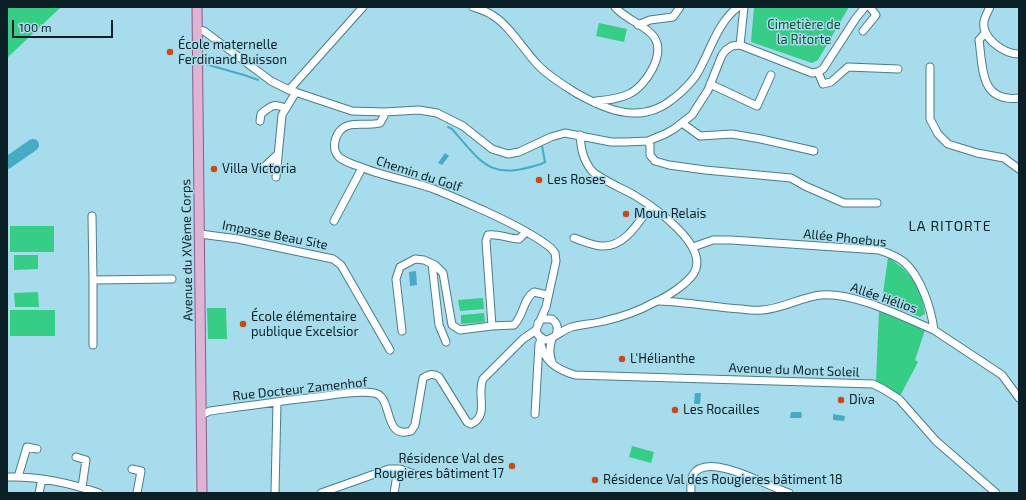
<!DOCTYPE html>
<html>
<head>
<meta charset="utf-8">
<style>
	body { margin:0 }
	#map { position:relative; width:1026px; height:500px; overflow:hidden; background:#a6dceb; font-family:"Exo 2",sans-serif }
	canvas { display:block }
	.frame { position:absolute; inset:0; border:8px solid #0a2026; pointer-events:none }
	.scale { position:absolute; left:12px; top:20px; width:101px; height:18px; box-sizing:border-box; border:2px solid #0a2026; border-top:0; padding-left:5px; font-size:12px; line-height:14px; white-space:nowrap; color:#0a2026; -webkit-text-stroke:3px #a6dceb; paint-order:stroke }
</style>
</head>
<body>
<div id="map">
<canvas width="1026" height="500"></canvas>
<div class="frame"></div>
<div class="scale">100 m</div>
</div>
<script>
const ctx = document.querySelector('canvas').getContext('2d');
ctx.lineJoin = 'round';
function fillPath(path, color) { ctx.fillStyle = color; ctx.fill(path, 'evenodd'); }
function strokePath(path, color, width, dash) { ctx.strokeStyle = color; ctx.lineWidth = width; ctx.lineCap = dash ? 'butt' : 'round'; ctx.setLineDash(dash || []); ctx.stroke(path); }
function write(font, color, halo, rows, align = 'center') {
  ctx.font = font + ' "Exo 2",sans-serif'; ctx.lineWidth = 3; ctx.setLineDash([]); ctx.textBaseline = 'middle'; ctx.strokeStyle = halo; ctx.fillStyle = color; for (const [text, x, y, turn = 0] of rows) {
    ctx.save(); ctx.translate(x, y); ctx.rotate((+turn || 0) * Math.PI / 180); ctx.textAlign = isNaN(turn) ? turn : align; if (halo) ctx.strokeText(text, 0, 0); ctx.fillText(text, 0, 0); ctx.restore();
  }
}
const green = new Path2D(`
	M7 7H61L7 58Z
	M754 7H849L818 60 812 63 751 42Z
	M599 23 627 29 624 42 596 36Z
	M10 226H54V252H10Z
	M14 255H38V269L14 270Z
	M888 257C913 275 921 284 925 314L920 317 882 301Z
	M38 292 39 307H15L14 293Z
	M483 298 484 309 460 311 458 300Z
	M207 308H226L227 339H208Z
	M10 310H55V336H10Z
	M879 311 925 330 915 360 918 362 900 396 885 385 876 381Z
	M484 313 485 322 461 324V315Z
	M632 446 654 452 651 463 629 457Z`);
const water = new Path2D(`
	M445 153 449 156 442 165 438 163Z
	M416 271 417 285 410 286 409 272Z
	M695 393H701L700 404H694Z
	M791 412H801L802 416 801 418H790Z
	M833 414 845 416 844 421 833 420Z`);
const stream = new Path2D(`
	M205 64 244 75 258 80
	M448 127 452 129C484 166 491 180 541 164L545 162 542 146`);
const river = new Path2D(`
	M7 163 33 145`);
const minor = new Path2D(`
	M473 7C479 9 486 11 492 15 508 24 524 50 537 64 548 76 562 84 576 93 608 111 642 125 674 98 683 91 691 83 697 74 710 52 717 23 738 7
	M990 7C988 11 985 17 984 21 981 38 1004 54 1019 54
	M638 25 650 20 673 17 680 7
	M198 30 204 31 271 81 289 90 352 111 384 112 419 110 437 113 463 126 492 149 508 154 519 152 551 137 565 133 611 142H626L648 141 665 134 674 129 692 115 708 90 722 55 726 50 732 46 740 45 812 73 818 72 823 69 856 18 865 7
	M863 31 876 15 870 7
	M985 33 979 40C983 68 980 103 1019 98
	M740 45 744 7
	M930 67V119L938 134 948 144 977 153 1004 158 1019 169
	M818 72 823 84 831 82 848 67 898 69
	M710 84 757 106 771 75
	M289 90 363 7
	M595 103 596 101C608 100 619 99 629 94 646 86 666 54 654 37 646 25 626 20 615 7
	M384 112V116L380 123C367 127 349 119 339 132 334 139 332 150 339 157 345 162 352 164 358 166 382 176 407 180 431 188 450 195 469 204 487 212 509 222 532 233 551 248L555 253 556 261 546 307 536 330 538 335 545 340C553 340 561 330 572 327 582 324 594 324 604 321 622 317 639 311 655 302 667 297 687 284 694 273 710 246 654 207 634 195 623 189 600 179 592 171 583 160 581 149 580 135
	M260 121 261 114C271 106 273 103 285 108
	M682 123 700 136 732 134 761 139 814 151
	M648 141 650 145V155L655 161 669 165 705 170 791 178 805 186 844 203H877
	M264 167 278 154
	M276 177 282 115 296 92
	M92 216 93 280
	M334 221 362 168
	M526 232 519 239C508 239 498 233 488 235L486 241 492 326 514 325C524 315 523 299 534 292L547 295
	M200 234 238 239 333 259 341 265 390 350
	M574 238C583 241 595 247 604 246 626 246 639 221 651 206
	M693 247 713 240H731L879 250C888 253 897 256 904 262 921 277 931 308 934 330L1002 375 1019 398
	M432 264 439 325 446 342
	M659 301C686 302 713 307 741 309 748 310 755 311 762 310 782 309 801 297 821 295 854 292 903 317 934 330
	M538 323 542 319H552C557 323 559 328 556 335
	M402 331 396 279 400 267 415 259 424 260 435 265 443 273 452 325 460 330 492 326
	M540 338C542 360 555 369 575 375L873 384 883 389 899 399 936 441 996 493
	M93 345V280L172 279
	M552 362C549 354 549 347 552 339
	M535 414 539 344
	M201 415 210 411C246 406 281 401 316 397 335 395 355 390 374 393 394 396 382 440 411 431L415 425 423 378C430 374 433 373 439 377L467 422 471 424C490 416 476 394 483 379L523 339 536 330
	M76 457 86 460 82 487
	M132 469 141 471 137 493
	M7 477C38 476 70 483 99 493
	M18 477 27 447 37 449
	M39 493 42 479
	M275 493 277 402
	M321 493 389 469H400L417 475
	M394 493 398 469
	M691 493C691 487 690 480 693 475 707 450 771 488 789 493`);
const major = new Path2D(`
	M197 7 202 493`);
const markers = [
	[170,52,4,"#ce4715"],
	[214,169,4,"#ce4715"],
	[539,180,4,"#ce4715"],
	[626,214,4,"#ce4715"],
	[243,324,4,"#ce4715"],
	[622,359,4,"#ce4715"],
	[841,400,4,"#ce4715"],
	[675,410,4,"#ce4715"],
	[512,466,4,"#ce4715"],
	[595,480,4,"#ce4715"]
];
const parkNames = [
	["Cimetière de",804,25],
	["la Ritorte",804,40]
];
const poiNames = [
	["École maternelle",178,45],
	["Ferdinand Buisson",178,60],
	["Villa Victoria",222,169],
	["Les Roses",547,180],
	["Moun Relais",634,214],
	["École élémentaire",251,317],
	["publique Excelsior",251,332],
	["L'Hélianthe",630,359],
	["Diva",849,400],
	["Les Rocailles",683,410],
	["Résidence Val des",504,459,"right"],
	["Rougieres bâtiment 17",504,474,"right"],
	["Résidence Val des Rougieres bâtiment 18",603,480]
];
const streetNames = [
	["Chemin du Golf",419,174,18],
	["Impasse Beau Site",275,235,11],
	["Allée Phoebus",845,238,6],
	["Avenue du XVème Corps",187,250,-91],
	["Allée Hélios",884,298,19],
	["Avenue du Mont Soleil",794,370,2],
	["Rue Docteur Zamenhof",300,389,-6]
];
const neighbourhoodNames = [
	["LA RITORTE",950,226]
];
fillPath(green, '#36cd87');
fillPath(water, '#46acc6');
strokePath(stream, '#46acc6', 2);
strokePath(river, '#46acc6', 12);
strokePath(minor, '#497d8b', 9);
strokePath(major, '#885e84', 11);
strokePath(minor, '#fff', 7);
strokePath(major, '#e0b2d4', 9);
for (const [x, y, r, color] of markers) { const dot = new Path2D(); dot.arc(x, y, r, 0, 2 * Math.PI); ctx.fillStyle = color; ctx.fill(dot); strokePath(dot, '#a6dceb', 1.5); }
write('13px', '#145033', '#a6dceb', parkNames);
write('13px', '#0a2026', '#a6dceb', poiNames, 'left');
write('13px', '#0a2026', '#a6dceb', streetNames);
ctx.letterSpacing = '1px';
write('14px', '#0a2026', '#a6dceb', neighbourhoodNames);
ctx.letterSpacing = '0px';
</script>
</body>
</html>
